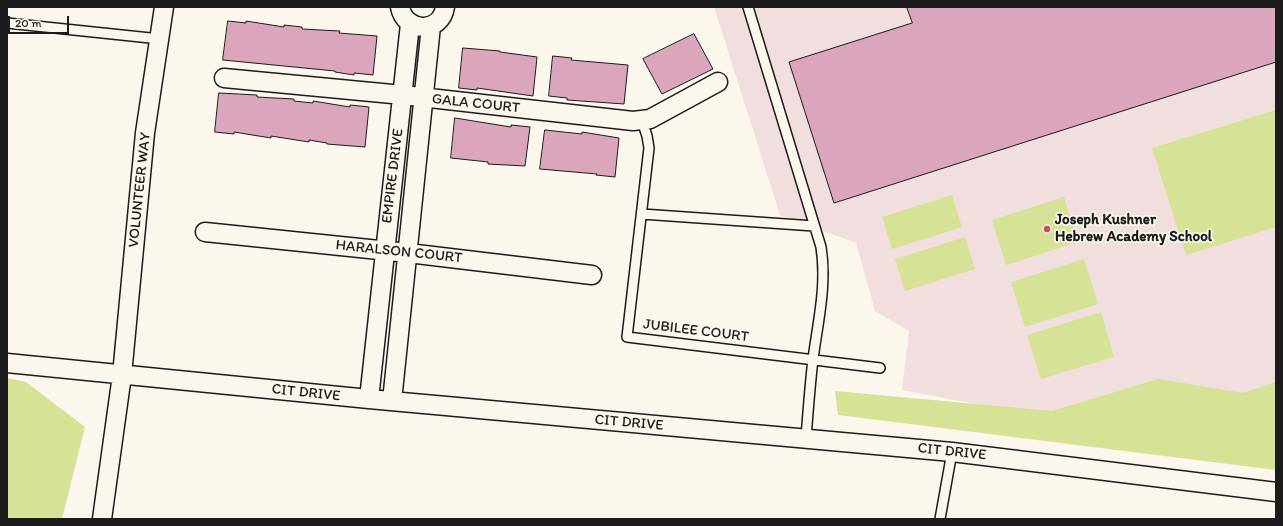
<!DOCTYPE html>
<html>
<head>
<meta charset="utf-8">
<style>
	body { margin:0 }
	#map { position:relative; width:1283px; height:526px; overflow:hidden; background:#fbf7ec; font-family:Itim,sans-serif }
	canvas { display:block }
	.frame { position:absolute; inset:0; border:8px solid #1c1c1c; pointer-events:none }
	.scale { position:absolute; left:8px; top:16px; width:61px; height:18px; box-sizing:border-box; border:2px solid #1c1c1c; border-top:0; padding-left:5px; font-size:12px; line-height:14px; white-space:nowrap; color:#1c1c1c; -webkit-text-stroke:3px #fbf7ec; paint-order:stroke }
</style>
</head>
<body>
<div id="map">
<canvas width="1283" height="526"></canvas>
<div class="frame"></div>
<div class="scale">20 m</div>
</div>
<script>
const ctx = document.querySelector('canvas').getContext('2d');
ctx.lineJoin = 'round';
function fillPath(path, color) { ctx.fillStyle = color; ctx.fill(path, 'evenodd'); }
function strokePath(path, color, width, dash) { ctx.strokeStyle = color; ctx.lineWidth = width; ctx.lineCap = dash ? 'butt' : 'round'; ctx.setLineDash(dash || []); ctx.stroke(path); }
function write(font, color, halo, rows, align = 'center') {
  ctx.font = font + ' Itim,sans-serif'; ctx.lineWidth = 3.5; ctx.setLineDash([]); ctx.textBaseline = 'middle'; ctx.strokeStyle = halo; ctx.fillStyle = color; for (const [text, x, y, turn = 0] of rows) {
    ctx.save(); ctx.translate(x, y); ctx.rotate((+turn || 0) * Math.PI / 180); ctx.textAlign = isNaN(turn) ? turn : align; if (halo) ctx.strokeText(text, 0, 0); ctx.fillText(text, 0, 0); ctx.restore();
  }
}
const built = new Path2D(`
	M714 7H1276V461L902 390 909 331 875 311 856 243 780 215Z`);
const green = new Path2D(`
	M1276 110V227L1186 255 1152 148Z
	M952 195 962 227 892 249 882 217Z
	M1064 197 1078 242 1006 265 992 220Z
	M965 237 975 269 905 291 895 259Z
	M1084 259 1098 304 1025 327 1011 282Z
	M1101 312 1114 357 1041 379 1027 335Z
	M7 378 26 382 85 427 62 519H7Z
	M1158 379 1243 393 1276 382V470L838 415 835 391 1052 411Z`);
const building = new Path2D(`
	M907 7H1276V62L834 203 789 62 912 23Z
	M228 21 246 23V21L284 27V25L302 27V29L340 31 339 33 377 36 373 75 354 73V75L335 72V71L223 60Z
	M694 34 713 69 662 94 643 59Z
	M463 48 500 51V52L537 57 533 96 477 88V90L459 88Z
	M553 56 572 58 571 60 628 65 624 104 567 100V98L549 96Z
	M219 93 257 95V97L294 99V101L313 103V101L350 107V105L369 107 365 147 327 144V143L309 140V142L271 136V138L234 132V134L215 132Z
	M455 118 511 127V125L530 127 525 166 488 164V162L451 158Z
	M545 130 582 134V132L619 138 615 177 596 175 597 174 540 169Z`);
const lane = new Path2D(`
	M748 7 821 247C827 285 818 321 813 359 810 385 808 412 806 438
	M7 23 160 39
	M642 121 647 136 649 148 627 337 880 368
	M642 214 814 226
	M940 519 952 452`);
const street = new Path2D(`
	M400 7C405 33 441 34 445 7
	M224 78 403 95 633 121 650 119 718 82
	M205 232 408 253 592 275
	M7 363 369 399 952 452 1276 492
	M369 399 410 24
	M392 401 431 26
	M102 519 122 375 145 133 164 7`);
const markers = [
	[1047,229,4,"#d1495b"]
];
const streetNames = [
	["GALA COURT",476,104,6],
	["EMPIRE DRIVE",393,176,-83],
	["VOLUNTEER WAY",140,190,-84],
	["HARALSON COURT",399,252,6],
	["JUBILEE COURT",696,331,7],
	["CIT DRIVE",306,393,6],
	["CIT DRIVE",629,423,5],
	["CIT DRIVE",952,452,6]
];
const poiNames = [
	["Joseph Kushner",1055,220],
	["Hebrew Academy School",1055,237]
];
fillPath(built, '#f1dede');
fillPath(green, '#d6e295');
fillPath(building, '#dba5bc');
strokePath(building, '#1c1c1c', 1);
strokePath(lane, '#1c1c1c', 12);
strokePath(street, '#1c1c1c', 21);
strokePath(lane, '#fbf7ec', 9);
strokePath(street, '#fbf7ec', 18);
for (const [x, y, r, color] of markers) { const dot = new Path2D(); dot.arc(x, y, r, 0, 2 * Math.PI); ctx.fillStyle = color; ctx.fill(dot); strokePath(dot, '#fbf7ec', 1.5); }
write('15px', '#1c1c1c', '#fbf7ec', streetNames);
write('bold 15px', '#1c1c1c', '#fbf7ec', poiNames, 'left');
</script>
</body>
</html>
